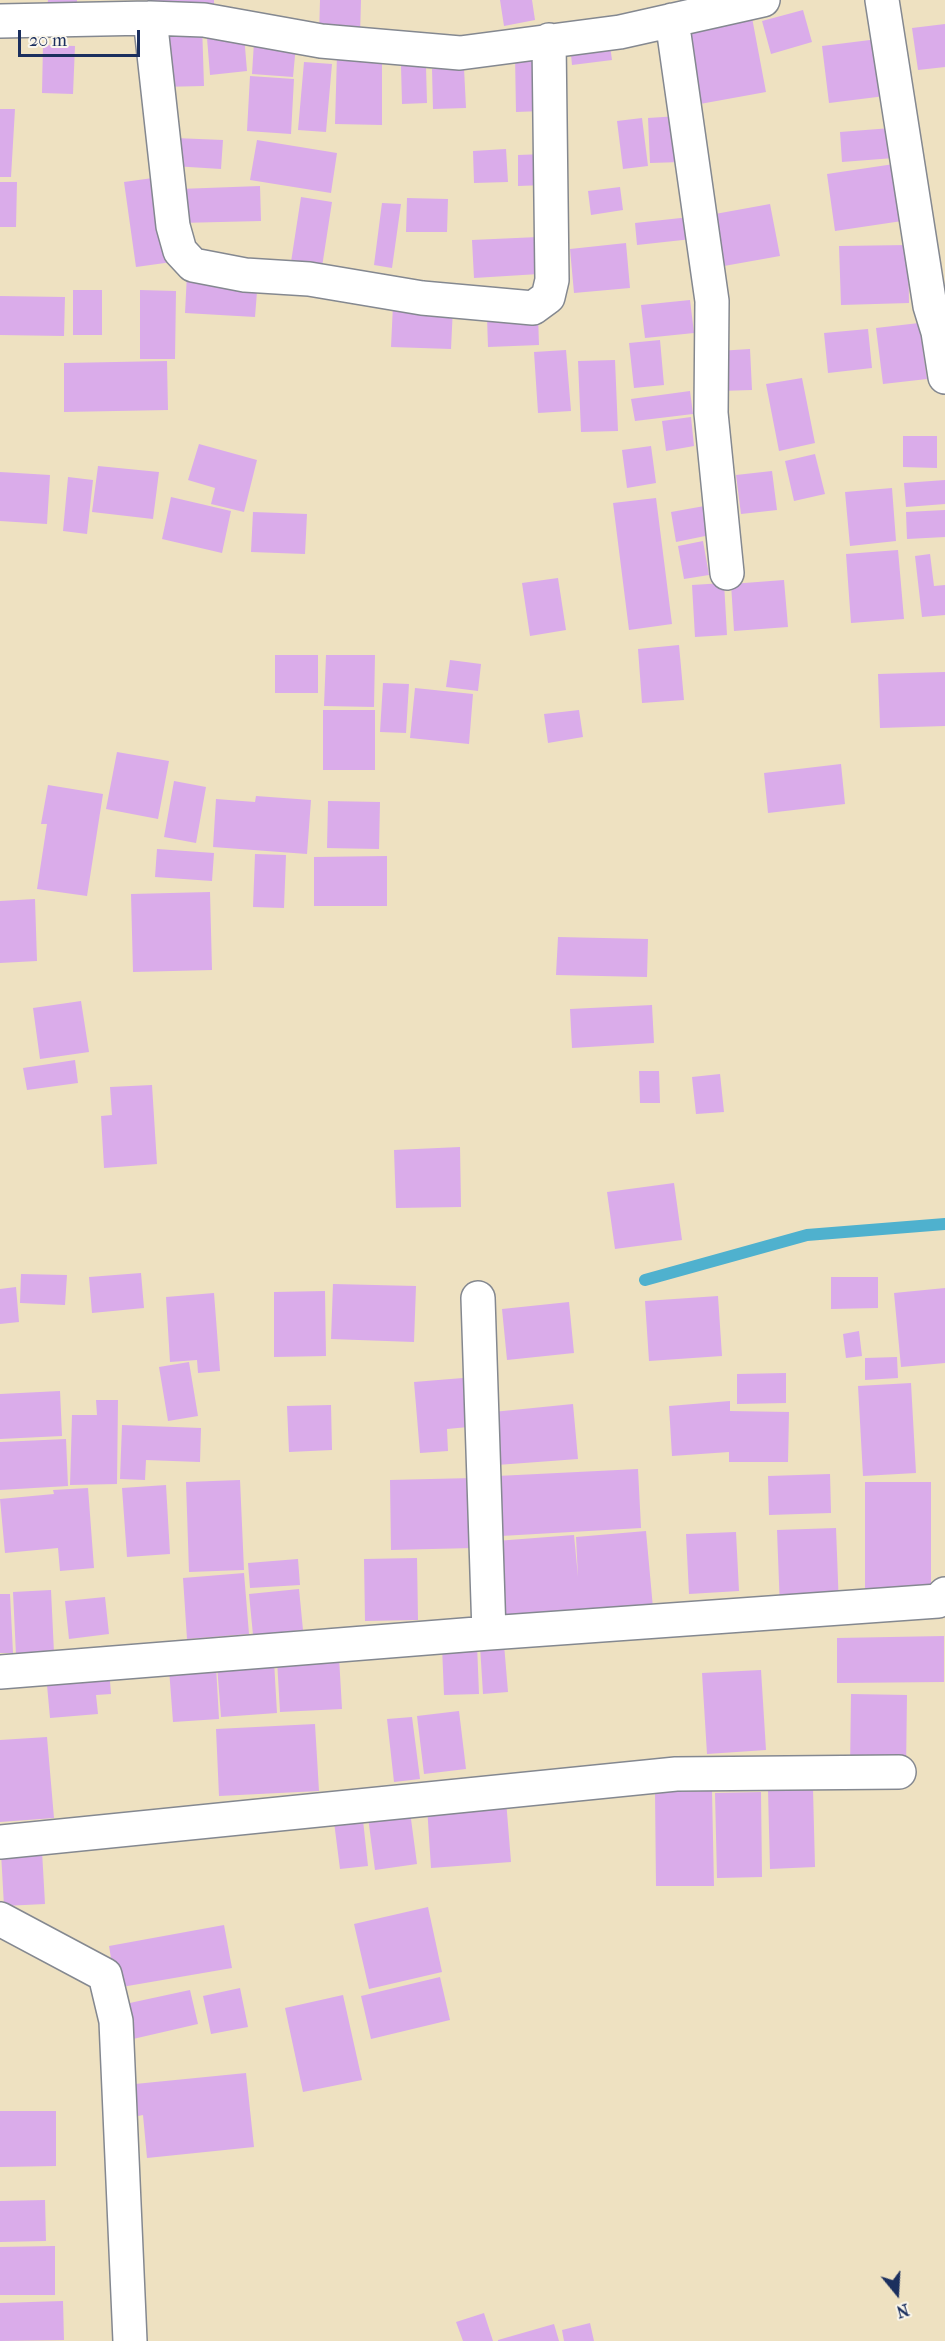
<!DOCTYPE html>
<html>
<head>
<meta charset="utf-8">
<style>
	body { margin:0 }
	#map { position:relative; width:945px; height:2341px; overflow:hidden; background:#eee1c1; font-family:"IM FELL French Canon",serif }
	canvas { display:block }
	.north { position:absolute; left:867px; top:2263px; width:60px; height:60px; -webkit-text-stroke:4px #fbf7ec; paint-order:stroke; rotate:162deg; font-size:16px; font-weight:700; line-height:24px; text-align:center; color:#1b2f5e }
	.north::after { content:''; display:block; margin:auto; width:21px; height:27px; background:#1b2f5e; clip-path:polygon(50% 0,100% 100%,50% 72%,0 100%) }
	.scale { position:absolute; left:18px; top:30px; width:122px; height:27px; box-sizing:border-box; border:3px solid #1b2f5e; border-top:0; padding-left:8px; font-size:18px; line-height:21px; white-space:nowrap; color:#1b2f5e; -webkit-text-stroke:4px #fbf7ec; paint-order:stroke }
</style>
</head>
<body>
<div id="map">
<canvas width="945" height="2341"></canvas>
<div class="north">N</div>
<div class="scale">20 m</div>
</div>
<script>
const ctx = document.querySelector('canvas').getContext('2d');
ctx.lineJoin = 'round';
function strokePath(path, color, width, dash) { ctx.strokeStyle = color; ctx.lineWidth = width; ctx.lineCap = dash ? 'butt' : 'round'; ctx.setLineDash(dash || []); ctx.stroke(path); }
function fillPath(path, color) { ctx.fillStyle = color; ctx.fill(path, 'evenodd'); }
const stream = new Path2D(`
	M645 1280 807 1235 945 1224`);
const building = new Path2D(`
	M48 0H77V10L47 8Z
	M152 0H214V4L152 3Z
	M320 0H361L360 37 319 36Z
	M500 0H532L535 20 504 26Z
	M750 7 766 92 700 104 684 19Z
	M803 10 812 42 771 54 762 21Z
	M202 24 204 86 160 87 158 25Z
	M945 24V67L918 70 912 28Z
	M244 35 247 71 210 75 207 38Z
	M609 39 612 60 572 65 570 44Z
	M878 39 885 96 829 103 822 46Z
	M254 42 296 45 293 77 252 74Z
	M43 45 75 46 73 94 42 93Z
	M337 54H382V125L335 124Z
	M515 55H540L542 111 516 112Z
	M304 62 332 64 326 132 298 130Z
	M401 66H426L427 103 402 104Z
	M464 68 466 108 433 109 432 69Z
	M250 76 294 79 291 134 247 131Z
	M0 109H15L11 177H0Z
	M679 116 682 162 650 163 648 118Z
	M642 118 648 166 623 169 617 121Z
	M891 128 894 158 842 162 840 132Z
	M175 138 223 140 221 169 173 166Z
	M257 140 337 153 331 193 250 180Z
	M506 149 508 182 474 183 473 151Z
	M544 154 545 185 518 186V155Z
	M894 164 902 221 835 231 827 174Z
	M160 177 172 262 136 267 124 182Z
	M0 182H17L16 227H0Z
	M260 186 261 221 180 223 179 189Z
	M620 187 623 210 591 215 588 191Z
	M301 197 332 202 322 267 291 262Z
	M407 198 448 199 447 232H406Z
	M382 203 401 204 392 268 374 265Z
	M770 204 780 256 724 266 715 214Z
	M690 217 692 239 637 245 635 223Z
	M538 237 539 274 474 278 472 240Z
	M626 243 630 288 574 293 570 249Z
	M908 245 909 303 841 305 839 246Z
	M187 274 258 279 255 317 185 313Z
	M73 290H102V335H73Z
	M140 290 176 291 175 359H140Z
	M0 296 65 297 64 336 0 335Z
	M690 300 694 333 645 338 641 305Z
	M393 305 453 307 451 349 391 347Z
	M538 315 539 345 488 347 487 317Z
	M919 323 927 379 883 384 876 328Z
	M868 329 872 368 828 373 824 333Z
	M660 340 664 385 634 388 629 343Z
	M750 349 752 390 720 391 718 351Z
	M566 350 571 411 538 413 534 352Z
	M615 360 618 431 581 432 578 361Z
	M167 361 168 410 64 412V363Z
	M802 378 815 443 779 451 766 384Z
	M690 391 693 414 635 421 631 399Z
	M691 417 694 446 666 451 662 421Z
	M903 436H937V468L903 467Z
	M199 444 257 460 244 512 211 504 215 488 188 480Z
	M651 446 656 483 627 488 622 450Z
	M815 454 825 494 794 501 785 461Z
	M98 466 159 472 153 519 92 512Z
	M772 471 777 510 741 514 736 475Z
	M0 472 50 475 47 524 0 521Z
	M68 477 93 480 87 534 63 531Z
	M945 480V504L906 507 904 483Z
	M892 488 896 541 850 546 845 492Z
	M171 497 231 511 222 553 162 539Z
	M656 498 672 624 629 630 613 503Z
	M710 505 715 534 676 542 671 512Z
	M945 510V537L907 539 906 512Z
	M253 512 307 514 305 554 251 552Z
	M703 541 709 575 684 579 678 546Z
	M898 550 904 619 851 623 846 554Z
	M930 554 934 586 945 585V615L922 617 915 556Z
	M558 578 566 630 530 636 522 583Z
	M784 580 788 627 734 631 731 584Z
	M724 583 727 635 695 637 692 585Z
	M679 645 684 700 642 703 638 649Z
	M275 655H318V693H275Z
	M326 655H375L374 707 324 706Z
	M450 660 481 664 478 691 446 687Z
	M945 672V726L880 728 878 674Z
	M383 683 409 684 406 733 380 732Z
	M415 688 473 694 469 744 410 738Z
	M323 710H375V770H323Z
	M579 710 583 737 548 743 544 714Z
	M117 752 169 761 158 819 106 809Z
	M841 764 845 804 768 813 764 773Z
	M174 781 206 787 196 843 164 837Z
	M48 785 103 794 87 896 37 889 47 824H41Z
	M256 796 311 800 307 854 213 847 216 799 255 802Z
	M328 801 380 802 379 849 327 848Z
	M157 849 214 853 212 881 155 877Z
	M255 854 286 855 284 908 253 907Z
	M387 856V906H314V857Z
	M210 892 212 970 133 972 131 894Z
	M35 899 37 961 0 963V901Z
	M558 937 648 939 647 977 556 975Z
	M81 1001 89 1052 40 1059 33 1008Z
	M652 1005 654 1043 572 1048 570 1009Z
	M75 1060 78 1083 27 1090 23 1068Z
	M639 1071H659L660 1103H640Z
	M720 1074 724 1112 696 1114 692 1077Z
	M152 1085 157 1164 104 1168 101 1116 112 1115 110 1087Z
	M460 1147 461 1207 396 1208 394 1150Z
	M674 1183 682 1240 615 1249 607 1192Z
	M141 1273 144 1308 92 1313 89 1277Z
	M21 1274 67 1275 65 1305 20 1303Z
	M831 1277H878V1308L831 1309Z
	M333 1284 416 1286 414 1342 331 1339Z
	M16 1287 19 1322 0 1324V1289Z
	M945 1288V1363L901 1367 894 1293Z
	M325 1291 326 1356 274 1357V1292Z
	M214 1293 220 1371 198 1373 197 1360 170 1362 166 1297Z
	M718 1296 722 1356 649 1361 645 1301Z
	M569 1302 574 1353 507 1360 502 1309Z
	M859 1331 862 1356 846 1358 843 1334Z
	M897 1357 898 1378 865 1380V1358Z
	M189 1362 198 1416 168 1421 159 1367Z
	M786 1373V1403L737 1404V1374Z
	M475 1377 479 1426 447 1429 448 1451 420 1453 414 1382Z
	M911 1383 916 1473 863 1476 858 1386Z
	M60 1391 62 1436 0 1439V1394Z
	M96 1400H118L117 1484 70 1485 72 1415H97Z
	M730 1401V1411L789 1412 788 1462H729V1452L672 1456 669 1406Z
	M573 1404 578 1459 497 1465 493 1412Z
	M331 1405 332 1450 289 1452 287 1406Z
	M122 1425 201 1428 200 1462 146 1460 145 1480 120 1479Z
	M66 1439 68 1486 0 1490V1442Z
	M638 1469 641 1528 501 1536 497 1476Z
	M830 1474 831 1513 769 1515 768 1476Z
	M472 1478 473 1548 391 1550 390 1480Z
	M240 1480 244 1570 189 1572 186 1482Z
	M865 1482H931V1589H865Z
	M166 1485 170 1554 127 1557 122 1488Z
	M88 1488 94 1568 60 1571 58 1548 5 1553 0 1499 54 1494 53 1490Z
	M836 1528 839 1607 780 1609 777 1530Z
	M646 1531 653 1608 502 1618 496 1541 574 1535 578 1577 576 1537Z
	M736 1532 739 1591 689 1594 686 1534Z
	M417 1558 418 1620 365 1621 364 1559Z
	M298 1559 300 1585 250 1588 248 1563Z
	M244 1573 249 1634 187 1639 183 1578Z
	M299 1589 303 1630 253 1635 249 1594Z
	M51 1590 54 1653 16 1655 13 1592Z
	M0 1594H10L13 1653H0Z
	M105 1597 109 1634 69 1639 65 1601Z
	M944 1636V1682L837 1683V1638Z
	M477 1644 479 1694 444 1695 442 1646Z
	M504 1644 508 1692 483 1694 480 1646Z
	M339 1657 342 1709 280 1712 277 1660Z
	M274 1661 277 1713 221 1717 217 1665Z
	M216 1666 219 1719 173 1722 169 1669Z
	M109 1669 111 1694 96 1695 98 1714 50 1718 46 1674Z
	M761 1670 766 1750 707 1754 702 1673Z
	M851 1694 907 1695 906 1771H850Z
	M459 1711 466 1769 424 1774 417 1716Z
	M412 1717 420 1779 394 1782 387 1719Z
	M315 1724 319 1791 219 1796 216 1729Z
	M47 1737 54 1818 0 1822V1740Z
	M813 1789 815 1867 770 1869 768 1790Z
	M712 1791 714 1886H656L655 1792Z
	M761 1792 762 1877 717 1878 715 1793Z
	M506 1800 511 1862 431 1868 427 1806Z
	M409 1804 417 1864 375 1870 367 1810Z
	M362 1811 368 1866 340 1869 333 1814Z
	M42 1851 45 1904 4 1906 1 1853Z
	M428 1907 442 1972 369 1989 354 1924Z
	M224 1925 232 1968 116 1988 109 1946Z
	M440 1977 450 2020 371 2039 361 1996Z
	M240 1988 248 2027 211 2034 203 1996Z
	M190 1990 198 2024 133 2039 125 2004Z
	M343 1995 362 2080 303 2092 285 2008Z
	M246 2073 254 2147 147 2158 143 2115 138 2116 135 2084Z
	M0 2111H56V2166L0 2167Z
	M45 2200 46 2241 0 2242V2201Z
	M55 2246V2295H0V2247Z
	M63 2301 64 2340 0 2341V2303Z
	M484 2313 493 2341H463L456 2322Z
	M590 2323 594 2341H564L562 2330Z
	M554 2324 559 2341H498V2340Z`);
const street = new Path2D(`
	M882 0 930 306 938 332 945 377
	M150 18 173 226 180 251 193 265 245 275 309 279 422 298 533 308 548 297 552 280 549 40
	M672 20 712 301 711 413 727 573
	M0 21 150 18 204 20 321 41 460 53 620 32 763 0
	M478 1298 489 1633
	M0 1672 489 1633 938 1601 945 1594
	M0 1842 676 1774 899 1772
	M0 1919 105 1975 116 2021 130 2341`);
strokePath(stream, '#4fb1ce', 12);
fillPath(building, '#daacea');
strokePath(street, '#848890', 36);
strokePath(street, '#fff', 33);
</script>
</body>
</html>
